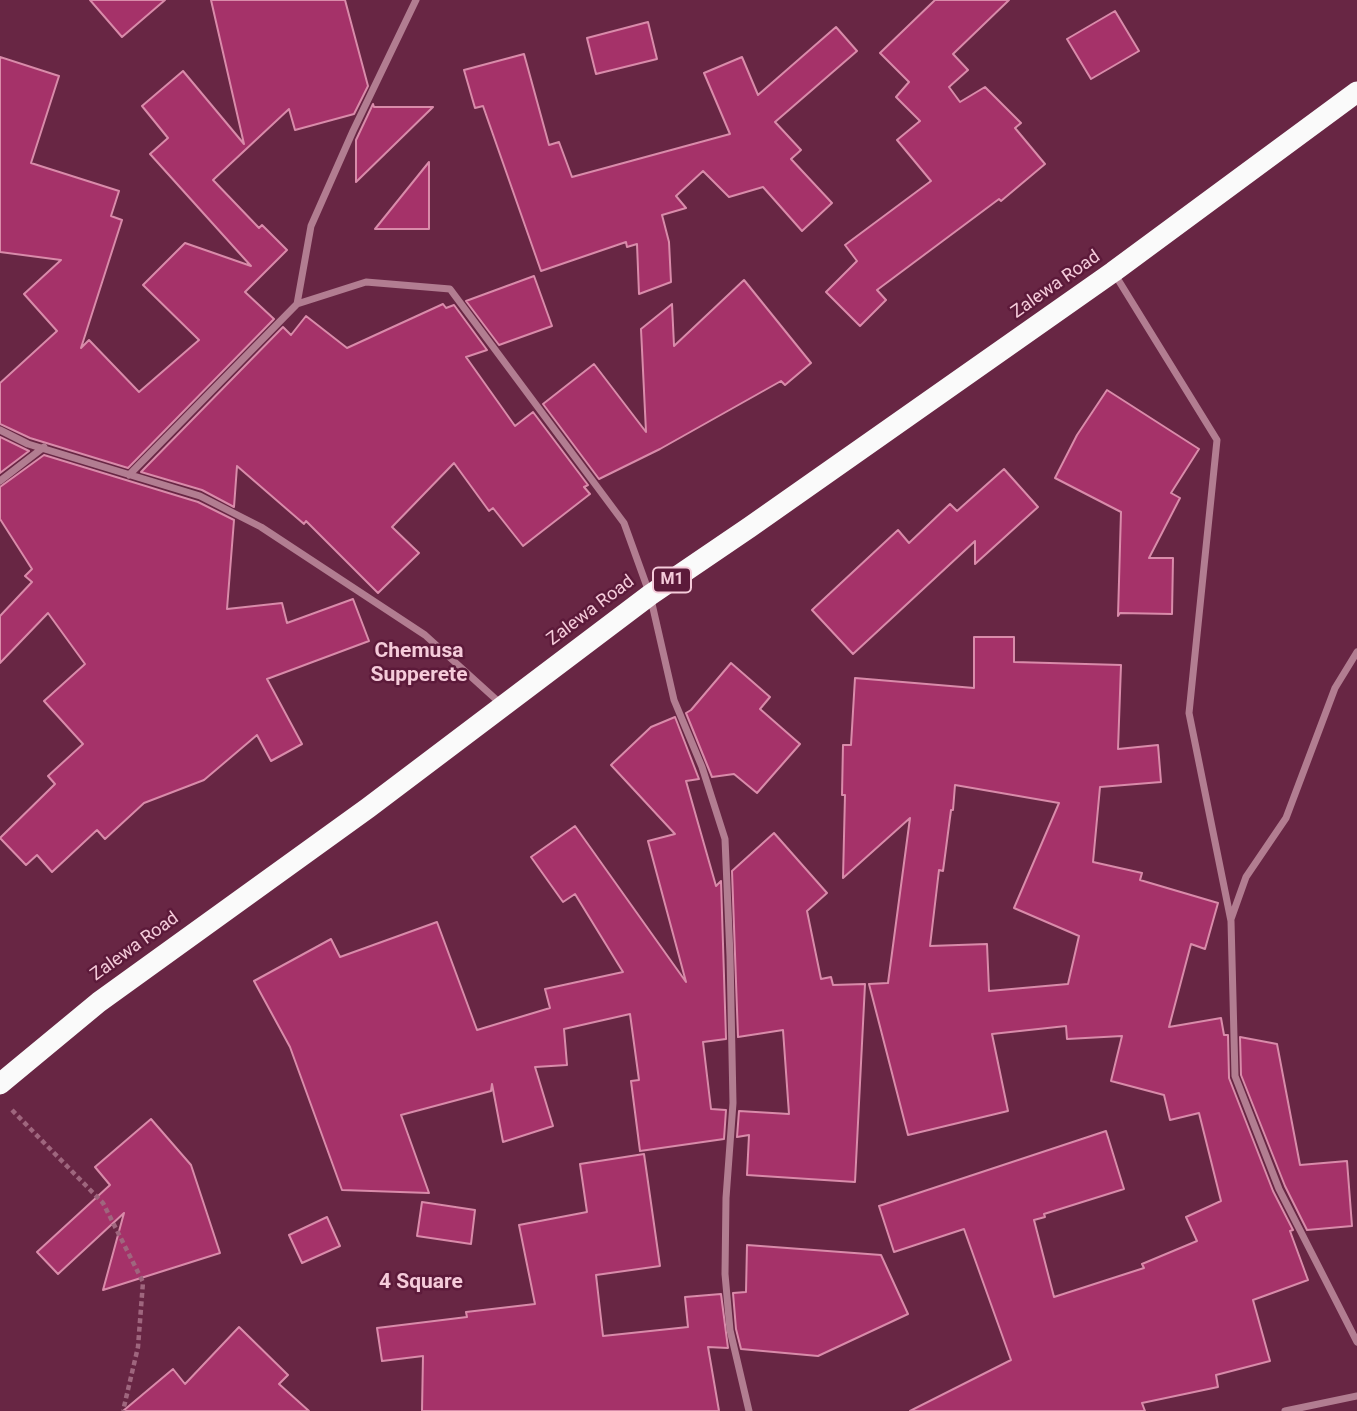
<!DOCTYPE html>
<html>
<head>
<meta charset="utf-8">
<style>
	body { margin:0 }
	canvas { display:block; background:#682644 }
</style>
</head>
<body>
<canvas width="1357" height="1411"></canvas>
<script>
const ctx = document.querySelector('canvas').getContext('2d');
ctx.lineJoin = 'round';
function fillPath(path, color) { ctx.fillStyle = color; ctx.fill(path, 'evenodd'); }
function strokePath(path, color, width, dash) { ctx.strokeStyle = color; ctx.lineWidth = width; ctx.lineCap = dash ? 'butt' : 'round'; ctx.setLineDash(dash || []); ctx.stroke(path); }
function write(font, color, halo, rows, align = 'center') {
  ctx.font = font + ' Roboto,sans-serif'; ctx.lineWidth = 5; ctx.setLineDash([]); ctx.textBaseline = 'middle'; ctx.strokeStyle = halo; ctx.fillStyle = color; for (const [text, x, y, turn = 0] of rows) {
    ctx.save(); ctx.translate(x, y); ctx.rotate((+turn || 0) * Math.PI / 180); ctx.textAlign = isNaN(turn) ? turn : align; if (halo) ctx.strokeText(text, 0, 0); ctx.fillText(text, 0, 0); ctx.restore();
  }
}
const building = new Path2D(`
	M90 0H165L122 37Z
	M211 0H345L368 86 354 114 295 130 289 109 213 180 259 228 262 225 287 250 245 292 274 319 128 468 30 438 0 424V383L57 331 24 294 61 260 0 252V57L59 76 31 163 119 191 111 216 122 220 81 348 89 340 139 392 199 340 143 285 185 243 251 266 150 154 168 138 142 106 183 71 244 144Z
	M935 0H1009L953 54 968 70 949 87 960 102 985 87 1021 123 1015 128 1045 164 1001 201 999 199 877 290 886 300 860 326 826 292 857 261 845 245 931 181 897 140 920 121 896 97 909 82 880 53Z
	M1115 11 1139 51 1091 79 1067 39Z
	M648 22 657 59 596 74 587 38Z
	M836 27 857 51 775 122 801 150 791 159 832 203 802 231 763 187 729 197 703 171 676 196 686 208 662 215 669 242 671 282 639 294 637 244 627 247 626 242 541 271 483 106 475 108 464 70 524 54 549 145 559 142 572 177 730 134 704 73 742 57 758 95Z
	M373 104 374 107H433L356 182V140Z
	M429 162V229H375Z
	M534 276 552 326 499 345 466 301Z
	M744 280 811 363 785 385 781 381 660 449 599 479 543 404 594 364 646 432 641 329 672 304 674 346Z
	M443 304 446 308 454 305 487 350 466 357 515 426 533 412 588 485 584 487 590 494 523 546 493 508 489 511 454 463 392 527 419 553 378 593 306 521 304 524 237 466 234 507 202 490 141 472 283 327 291 335 306 316 347 348Z
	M1107 390 1199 449 1171 493 1180 498 1149 558H1173L1172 614 1120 613 1118 616 1121 512 1055 478 1077 435Z
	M0 437 29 451 0 473Z
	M44 455 198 502 234 520 227 609 282 603 287 623 353 599 369 641 267 679 302 744 271 761 257 735 204 780 144 803 105 839 97 830 52 872 37 855 26 865 0 838 55 784 48 776 83 744 44 701 85 664 48 613 0 663V616L32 582 25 576 32 569 0 519V487Z
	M1004 469 1038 507 975 564V541L853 654 812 610 898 530 909 543 950 504 957 511Z
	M974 637H1014V662L1121 665 1118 749 1158 745 1161 782 1100 787 1093 862 1142 873 1140 880 1218 903 1205 949 1191 944 1169 1027 1221 1018 1224 1035H1228L1229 1078 1273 1191 1293 1230 1290 1231 1308 1280 1253 1300 1270 1361 1216 1375 1218 1387 1142 1403 1145 1411H910L1011 1360 964 1229 894 1252 879 1206 1106 1131 1124 1189 1044 1214 1045 1217 1034 1220 1054 1297 1144 1268 1142 1264 1197 1241 1186 1217 1221 1201 1199 1113 1170 1120 1164 1095 1111 1081 1122 1036 1067 1039 1066 1026 992 1034 1008 1111 908 1135 869 984 888 983 910 818 843 878 845 795H842L843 745H851L855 678 974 688ZM955 785 1059 803 1014 908 1079 936 1068 984 989 991 987 944 930 946 939 870 943 871 951 810H953Z
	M731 663 770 697 760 709 800 744 757 793 734 774 712 777 686 713 691 710Z
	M675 717 699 779 686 781 716 886 721 881 726 1039 703 1042 711 1109 726 1110 724 1139 640 1151 631 1081 639 1080 630 1014 564 1029 567 1065 535 1067 553 1126 503 1142 492 1084 491 1091 401 1115 429 1193 342 1190 290 1047 254 981 331 939 340 957 437 922 477 1030 550 1008 545 989 623 972 575 894 563 902 531 857 575 826 686 982 648 841 675 834 611 765 651 727Z
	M774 833 827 893 807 911 821 979 831 977 833 985 865 984 855 1182 747 1175 749 1135 737 1137 739 1111 789 1114 783 1030 738 1037 732 871Z
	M1240 1037 1277 1044 1300 1165 1347 1161 1352 1226 1307 1230 1285 1186 1241 1075Z
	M151 1119 191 1165 220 1253 103 1290 124 1213 58 1274 37 1252 110 1185 95 1167Z
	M644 1154 660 1266 596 1275 603 1336 688 1327 685 1297 721 1294 728 1348 708 1347 719 1411H422L423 1356 382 1361 377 1328 467 1317 466 1312 535 1304 519 1225 587 1212 580 1164Z
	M422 1202 475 1210 471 1244 417 1236Z
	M327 1217 340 1246 302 1263 289 1235Z
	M747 1245 881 1255 908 1314 818 1356 741 1349 736 1329 733 1293 746 1292Z
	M239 1327 288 1375 279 1384 309 1411H123L173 1369 185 1384Z`);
const path = new Path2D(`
	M12 1110 103 1203 143 1282 138 1347 123 1411`);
const street = new Path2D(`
	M1114 273 1217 440 1189 713 1231 921 1235 1076 1279 1189 1357 1342
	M297 304 311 226 353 131 416 0
	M0 430 28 444 200 496 261 527 425 635 500 703
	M129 475 297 304 366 282 450 289 624 523 650 595 674 700 702 767 725 839 730 956 733 1103 726 1198 725 1274 730 1330 749 1411
	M0 481 44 447
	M1231 919 1246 877 1286 818 1335 688 1357 652
	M1285 1411 1357 1396`);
const highway = new Path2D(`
	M0 1084 99 1002 368 808 650 595 750 527 1113 272 1357 92`);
const shields = [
	[672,580,38]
];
const shieldNames = [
	["M1",672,580]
];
const streetNames = [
	["Zalewa Road",1056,285,-35],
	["Zalewa Road",591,611,-37],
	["Zalewa Road",135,947,-36]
];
const quarterNames = [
	["Chemusa",419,652],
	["Supperete",419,676],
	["4 Square",421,1283]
];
fillPath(building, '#a53269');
strokePath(building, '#d98baa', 2);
strokePath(path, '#9f667e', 4.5, [5, 3.5]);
strokePath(street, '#b27d91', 7);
strokePath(highway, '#fafafa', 21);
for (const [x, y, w] of shields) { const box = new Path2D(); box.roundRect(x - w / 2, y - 12.5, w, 25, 5); ctx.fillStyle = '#5c1a3a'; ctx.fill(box); strokePath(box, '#f5cbda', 2); }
write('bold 16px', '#f5cbda', null, shieldNames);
write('18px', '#f5cbda', '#5c1a3a', streetNames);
write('bold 21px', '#f5cbda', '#5c1a3a', quarterNames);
</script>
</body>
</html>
